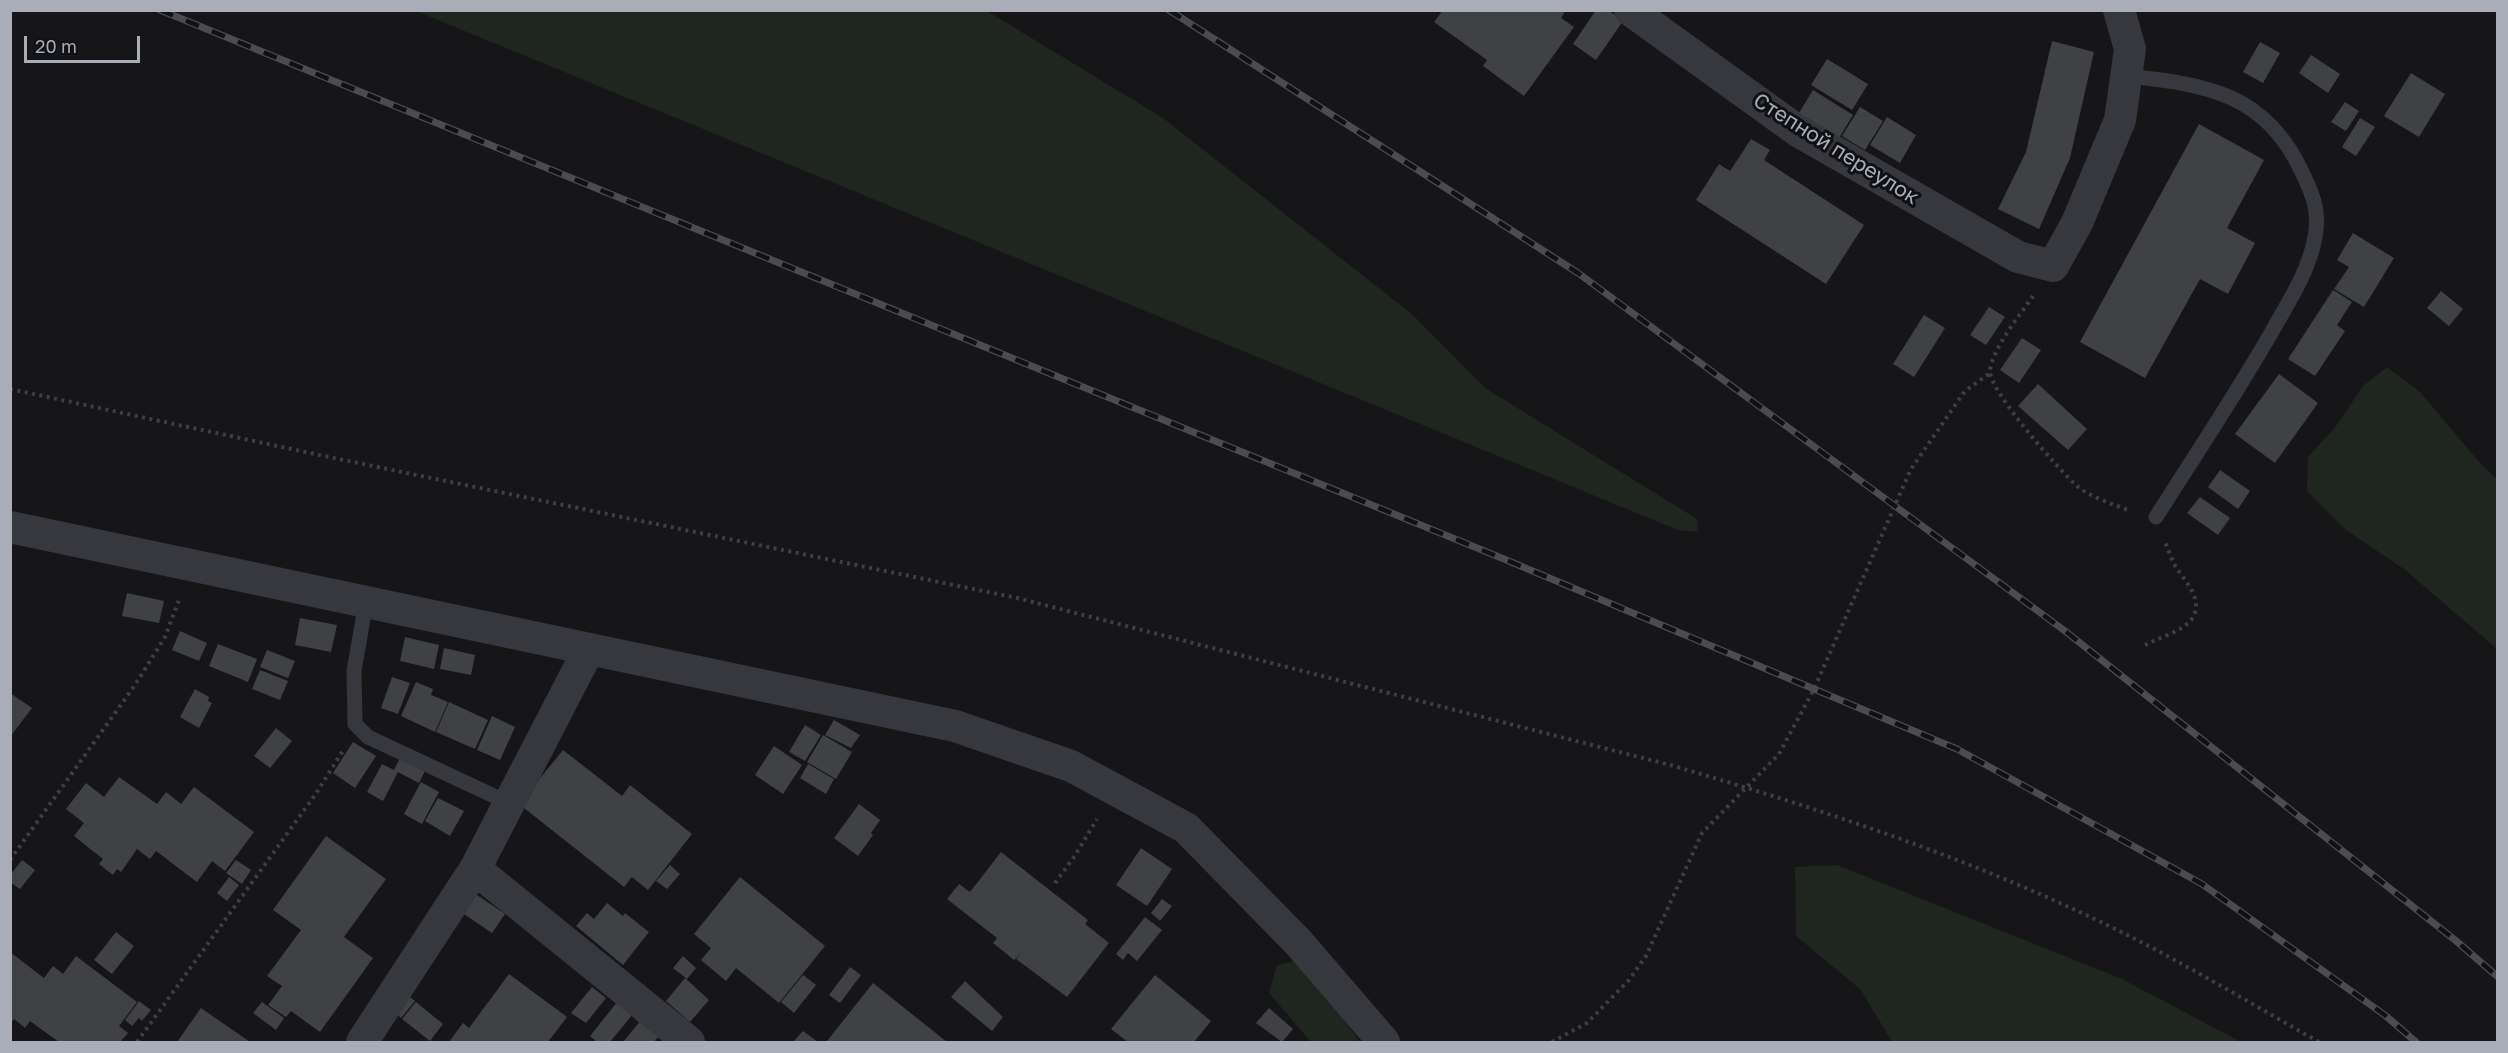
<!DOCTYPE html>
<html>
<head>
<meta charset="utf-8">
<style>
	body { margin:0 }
	#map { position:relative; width:2508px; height:1053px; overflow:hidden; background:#161618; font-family:"Golos Text",sans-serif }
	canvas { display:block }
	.frame { position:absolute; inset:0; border:12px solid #a8adb8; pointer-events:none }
	.scale { position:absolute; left:24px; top:36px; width:116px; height:27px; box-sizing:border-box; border:3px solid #a8adb8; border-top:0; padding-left:8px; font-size:18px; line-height:21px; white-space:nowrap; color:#a8adb8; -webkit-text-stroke:4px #111113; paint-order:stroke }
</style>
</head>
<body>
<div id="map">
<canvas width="2508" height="1053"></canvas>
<div class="frame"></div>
<div class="scale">20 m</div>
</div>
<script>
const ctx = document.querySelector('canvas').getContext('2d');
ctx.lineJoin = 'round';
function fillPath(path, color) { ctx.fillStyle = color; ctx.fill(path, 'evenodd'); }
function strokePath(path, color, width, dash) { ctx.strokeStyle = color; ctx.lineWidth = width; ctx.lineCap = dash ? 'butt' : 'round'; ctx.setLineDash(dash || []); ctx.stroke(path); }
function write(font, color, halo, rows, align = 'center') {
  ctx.font = font + ' "Golos Text",sans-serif'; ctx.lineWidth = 6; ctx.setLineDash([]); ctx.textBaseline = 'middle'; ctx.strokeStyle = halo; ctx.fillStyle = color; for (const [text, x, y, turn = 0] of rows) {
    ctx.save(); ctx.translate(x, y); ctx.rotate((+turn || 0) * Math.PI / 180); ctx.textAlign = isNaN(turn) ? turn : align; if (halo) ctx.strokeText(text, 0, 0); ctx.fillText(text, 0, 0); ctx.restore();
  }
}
const green = new Path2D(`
	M416 11H987L1163 118 1413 315 1485 388 1697 519 1698 532 1678 530Z
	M2387 367 2420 392 2480 463 2497 479V649L2404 569 2346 530 2307 491 2308 457 2337 425 2363 386Z
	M1837 865 2122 979 2241 1042H1892L1861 990 1796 936 1795 867Z
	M1296 961 1323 990 1360 1042H1311L1269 993 1277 965Z`);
const building = new Path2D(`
	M1443 10H1566L1561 18 1574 27 1524 96 1483 66 1487 60 1434 22Z
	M1596 10H1608L1623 21 1596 60 1573 44Z
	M2052 41 2094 52 2070 158 2039 229 1998 209 2026 152Z
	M2260 42 2280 53 2263 83 2243 72Z
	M2311 55 2340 74 2328 93 2299 73Z
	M1827 59 1868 84 1852 110 1811 85Z
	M2411 73 2445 94 2419 137 2384 116Z
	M1813 90 1853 115 1839 138 1799 113Z
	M2345 102 2359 111 2346 131 2331 122Z
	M1860 107 1883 121 1865 150 1842 136Z
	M1887 117 1916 135 1900 163 1870 145Z
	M2360 118 2375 127 2356 156 2342 147Z
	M2199 124 2264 160 2227 228 2255 243 2228 294 2200 279 2145 378 2080 342Z
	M1751 139 1770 150 1764 160 1864 225 1826 284 1696 200 1719 164 1730 171Z
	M2353 233 2394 258 2364 307 2334 289 2349 267 2337 260Z
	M2333 290 2352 302 2337 325 2345 331 2315 376 2288 359Z
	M2441 291 2463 309 2449 326 2427 308Z
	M1989 307 2005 317 1986 345 1970 335Z
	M1924 315 1945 328 1914 377 1893 364Z
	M2022 338 2041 350 2019 383 2000 370Z
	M2279 374 2318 403 2275 463 2235 434Z
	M2038 384 2087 429 2068 450 2018 406Z
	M2220 470 2250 491 2238 509 2208 487Z
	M2200 497 2230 518 2218 535 2187 513Z
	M127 593 164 601 159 623 122 616Z
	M300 618 337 625 331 652 295 645Z
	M180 631 207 643 199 661 172 650Z
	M405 637 439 645 434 669 400 661Z
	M218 644 257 659 248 682 209 666Z
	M444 648 475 655 471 675 440 669Z
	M267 650 295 661 288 678 260 667Z
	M260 670 288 681 280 700 252 689Z
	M392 677 410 683 398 714 381 708Z
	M416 682 433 689 431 695 448 702 435 732 401 716Z
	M195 689 209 697 208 701 212 703 199 728 180 717Z
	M10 693 32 708 10 737Z
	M449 702 488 720 475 749 436 732Z
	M492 716 515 727 500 760 477 750Z
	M834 720 860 735 851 748 825 735Z
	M805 725 821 735 805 761 789 752Z
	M276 728 292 741 270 768 254 756Z
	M823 735 852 752 836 779 807 762Z
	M353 742 376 756 355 788 333 773Z
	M774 746 802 765 783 794 755 775Z
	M563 750 622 796 630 785 692 834 648 890 632 877 624 887 519 804Z
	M402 754 427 767 419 783 398 772 383 801 367 792 382 764 394 770Z
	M808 764 834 779 826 794 800 778Z
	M119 777 157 804 166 792 181 804 194 787 254 832 225 871 212 861 197 882 156 851 150 859 137 849 121 872 117 869 113 875 99 864 103 859 74 836 84 823 66 809 86 783 104 797Z
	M421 782 439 792 422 824 404 814Z
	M438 798 464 811 450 836 425 821Z
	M859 804 880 820 871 833 873 835 858 856 834 838Z
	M326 836 386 879 344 937 373 958 320 1032 291 1011 286 1017 268 1005 282 986 267 976 301 930 273 910Z
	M1141 848 1172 869 1147 906 1116 885Z
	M1001 852 1088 920 1085 924 1109 943 1067 997 1016 959 1022 952 1014 960 993 943 997 938 947 899 959 884 970 892Z
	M22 860 35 870 20 889 10 882V875Z
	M236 860 251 870 242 884 226 873Z
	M670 865 680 874 667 889 656 881Z
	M229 877 239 885 227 901 217 893Z
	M740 877 825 946 779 1003 736 968 726 981 701 960 711 948 694 934Z
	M474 893 505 914 492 933 461 912Z
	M1162 899 1172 906 1160 921 1151 913Z
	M607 903 623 916 625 913 649 932 623 965 576 926 587 913 594 919Z
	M1145 917 1162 930 1137 961 1128 953 1123 960 1116 954Z
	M116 932 134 946 112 974 94 960Z
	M10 952 44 978 53 966 63 974 76 956 137 1002 119 1026 128 1033 120 1042H59L30 1021 25 1028 14 1019 10 1024Z
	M683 956 696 968 687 979 673 968Z
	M850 967 861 975 840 1003 829 995Z
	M509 974 567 1017 548 1042H449L463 1023 469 1028Z
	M803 975 816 985 794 1013 781 1002Z
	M1155 975 1211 1021 1194 1042H1128L1111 1029Z
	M685 978 709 1000 690 1022 666 1001Z
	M965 981 1003 1017 992 1031 951 997Z
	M873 983 947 1042H830L827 1041Z
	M592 987 606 998 586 1023 571 1013Z
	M406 994 415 1001 401 1018 393 1011Z
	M139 1001 151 1010 142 1021 139 1018 132 1026 125 1020Z
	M618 1001 633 1014 610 1042H597L590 1036Z
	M262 1002 284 1018 276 1030 253 1013Z
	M416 1002 443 1024 430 1041 402 1019Z
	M201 1008 250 1042H177Z
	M1269 1008 1293 1029 1282 1042 1256 1023Z
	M642 1019 661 1034 654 1042H623Z
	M803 1031 818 1042H793Z`);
const path = new Path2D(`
	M2033 296C2020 315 1992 349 1990 371 1989 391 2060 471 2077 486 2088 496 2117 506 2131 511
	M10 389 324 456 1017 598 1674 766C1823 810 1973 859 2113 928 2183 962 2251 1004 2319 1042
	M2145 645C2158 638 2181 632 2191 620 2206 600 2184 581 2174 564 2171 558 2168 549 2165 542
	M10 860 135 685 165 637 179 600
	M1055 883 1074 857 1097 819
	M137 1042 315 795 344 749
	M1552 1042 1587 1023 1629 980 1646 956 1702 833 1779 754 1814 689 1911 469 1965 391 1990 373`);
const service = new Path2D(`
	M2126 76C2206 84 2265 93 2302 172 2313 195 2320 211 2315 237 2309 271 2290 299 2274 328 2237 393 2196 454 2156 517
	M366 602 354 671 355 724 368 737 509 803`);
const minor = new Path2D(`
	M1630 10 1798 131 2018 257 2053 266 2077 223 2120 120 2130 49 2119 10
	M10 527 955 726 1071 766 1186 828 1298 942 1384 1042
	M475 869 689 1042
	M362 1042 475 869 589 649`);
const rail = new Path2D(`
	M160 10 1504 559 1957 749 2202 884 2386 1016 2416 1042
	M1169 10 1578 273 2065 631 2455 940 2498 977`);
const streetNames = [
	["Степной переулок",1836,149,32]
];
fillPath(green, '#1e261f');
fillPath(building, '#404145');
strokePath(path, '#3d3f44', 4, [3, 4.5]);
strokePath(service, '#37383d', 15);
strokePath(minor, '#37383d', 32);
strokePath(rail, '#4a4c52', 7);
strokePath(rail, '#111113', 4.5, [14]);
write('21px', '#a8adb8', '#111113', streetNames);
</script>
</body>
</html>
